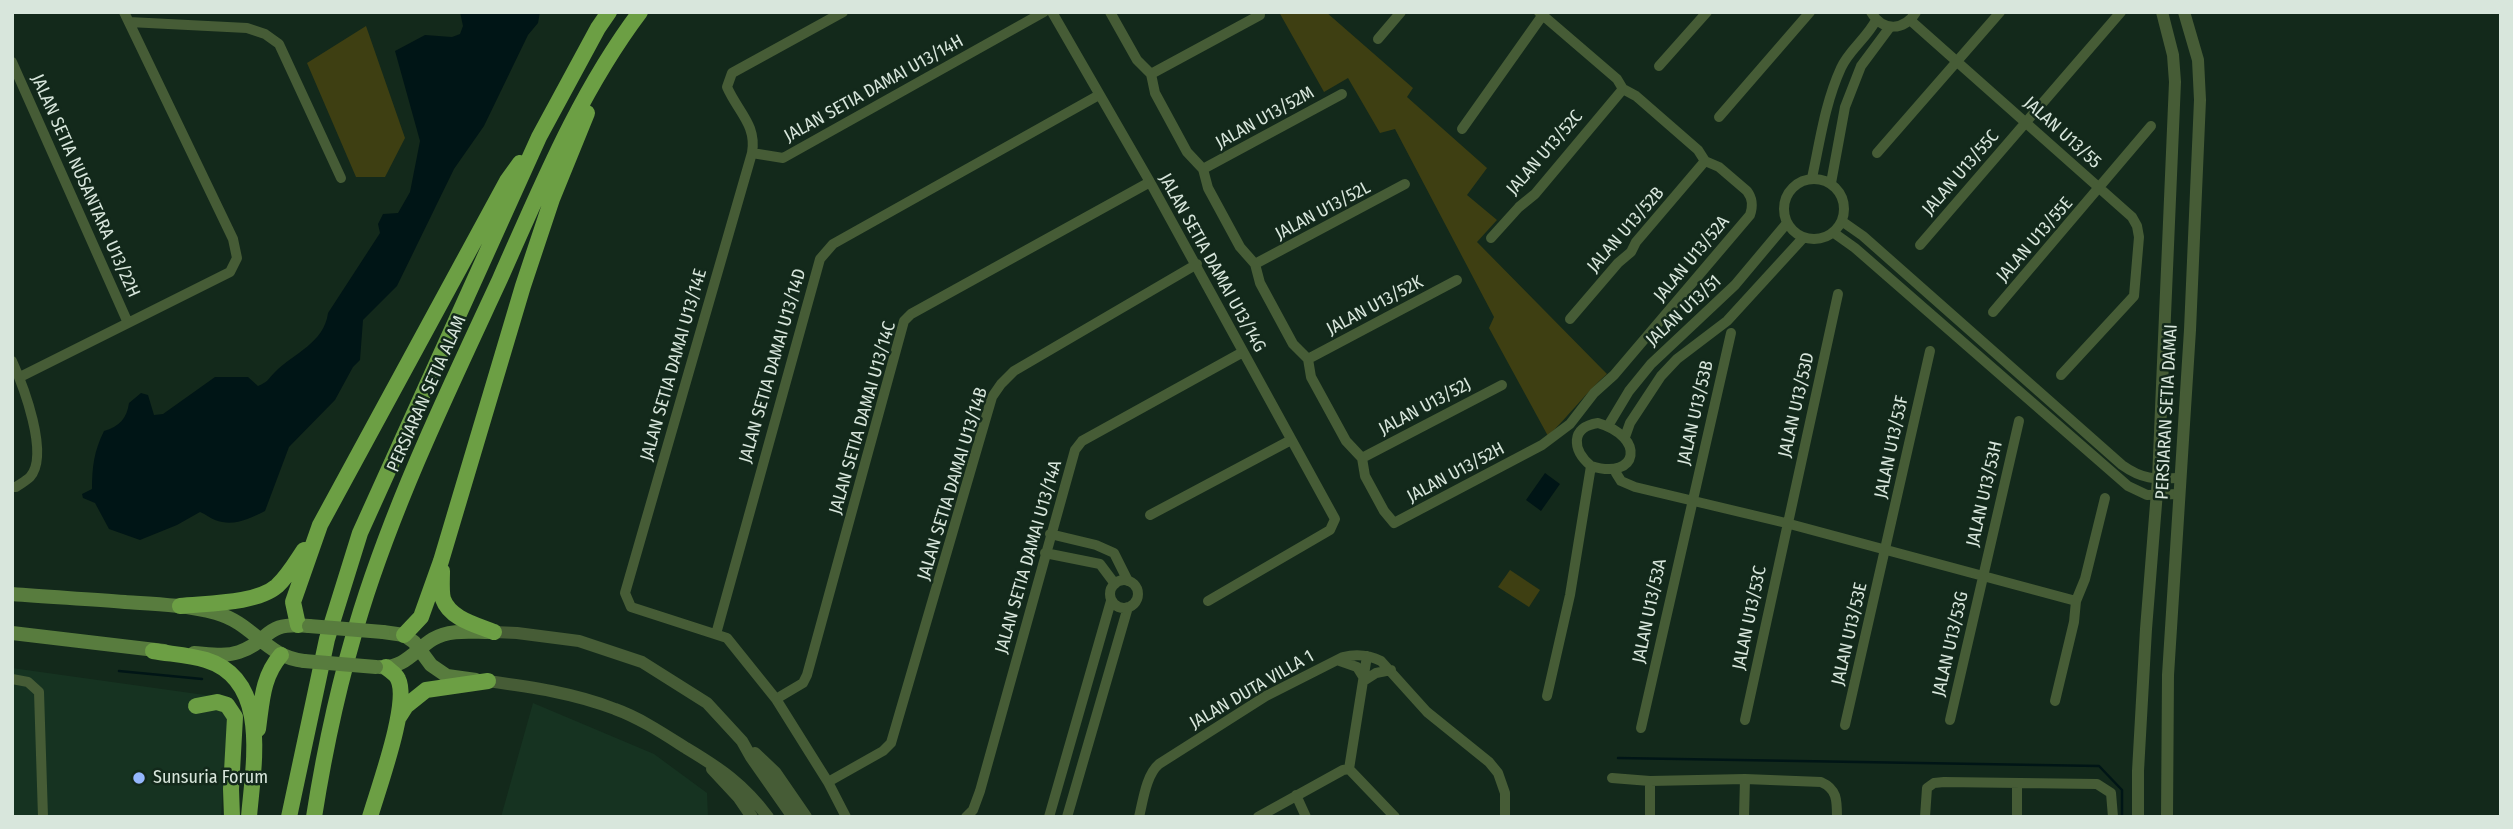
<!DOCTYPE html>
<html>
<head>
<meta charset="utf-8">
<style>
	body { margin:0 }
	#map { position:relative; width:2513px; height:829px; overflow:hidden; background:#13291b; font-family:"Fira Sans Condensed",sans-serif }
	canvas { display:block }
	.frame { position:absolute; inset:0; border:14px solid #d8e6dc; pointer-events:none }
</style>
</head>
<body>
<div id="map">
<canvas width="2513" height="829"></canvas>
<div class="frame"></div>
</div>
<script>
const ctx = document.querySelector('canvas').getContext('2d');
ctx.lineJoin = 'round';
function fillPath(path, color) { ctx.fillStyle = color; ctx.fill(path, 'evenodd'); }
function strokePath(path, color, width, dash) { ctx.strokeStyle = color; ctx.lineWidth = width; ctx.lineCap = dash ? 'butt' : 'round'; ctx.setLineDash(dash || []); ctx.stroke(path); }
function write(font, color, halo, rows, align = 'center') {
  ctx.font = font + ' "Fira Sans Condensed",sans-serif'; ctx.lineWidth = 5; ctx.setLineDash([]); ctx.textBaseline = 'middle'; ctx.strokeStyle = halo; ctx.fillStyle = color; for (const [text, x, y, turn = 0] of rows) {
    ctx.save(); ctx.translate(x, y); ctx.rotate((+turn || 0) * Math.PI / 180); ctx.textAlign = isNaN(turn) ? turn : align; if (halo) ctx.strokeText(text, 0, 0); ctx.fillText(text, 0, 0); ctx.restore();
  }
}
const built = new Path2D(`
	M12 668 212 696 228 715 221 817H12Z
	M533 703 654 754 707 793 708 817H501Z`);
const green = new Path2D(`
	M1279 12H1326L1413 88 1407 97 1487 168 1467 195 1497 220 1477 242 1607 374C1585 393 1569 416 1548 436L1489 328 1494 317 1395 129 1380 133 1348 78 1324 92Z
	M366 26 405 138 385 177H356L307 63Z
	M1510 570 1540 590 1529 607 1498 587Z`);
const water = new Path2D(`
	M460 12H540L538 23 528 35 484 126 454 169 397 286 363 320 360 360 353 367 335 400 289 447 265 511C249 519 233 527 215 520 210 518 205 514 200 512L177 525 140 540 109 529 95 503 83 498 82 494 92 489C92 467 94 451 104 431 119 427 127 418 129 403L141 393 148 395 154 415 163 414 215 377H248L258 386C268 382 268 379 275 372 294 353 324 343 328 313L380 233 378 224 383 214 398 213 410 192 420 141 395 51 425 35 452 37 460 34 463 26Z
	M1545 473 1560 484 1541 511 1526 500Z`);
const stream = new Path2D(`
	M119 671 202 679
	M1618 758 2099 766 2122 790V817`);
const minor = new Path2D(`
	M843 12 732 73 727 87C738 112 757 125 752 153L625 593 631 607 727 638 776 699 828 782 846 817
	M1052 12 1150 182 1335 519 1330 530 1208 601
	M1110 12 1137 60 1151 74 1155 93 1187 152 1203 169 1208 188 1240 247 1255 264 1260 283 1293 344 1308 359 1311 377 1346 441 1362 458 1365 476 1384 511 1394 523 1542 445 1570 424 1594 393 1614 375 1750 215C1753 206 1753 199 1747 191L1719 167 1705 161 1698 150 1636 96 1623 89 1617 79 1539 12
	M1871 12C1883 32 1904 31 1916 12
	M1910 20 2132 217 2137 226 2139 237 2134 296 2061 375
	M129 22 247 28 265 34 279 44 341 178
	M1378 39 1401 12
	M12 62 128 323
	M1659 66 1707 12
	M1151 74 1260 15
	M1719 117 1810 12
	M1462 129 1542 16
	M752 153 783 158 1044 12
	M1877 153 2000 12
	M1203 169 1342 94
	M1812 178C1820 141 1825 103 1841 68 1849 50 1867 38 1876 20
	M1784 209a30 30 0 1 1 60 0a30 30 0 1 1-60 0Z
	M1831 183 1845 107 1861 66 1890 27
	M1843 222 1863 236 2122 465C2143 480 2155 479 2180 478
	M1834 233 1855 248 2128 486 2147 495 2180 494
	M1491 238 1519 207 1535 194 1623 89
	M1920 245 2121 12
	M1255 264 1405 184
	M1993 312 2151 126
	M1570 319 1618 263 1631 252 1636 242 1705 161
	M1308 359 1457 280
	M12 361C23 385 50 455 30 477 26 481 20 484 16 487H12
	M20 377 230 272 237 258 233 239 124 12
	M1598 423C1646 437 1639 481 1591 466 1572 450 1570 427 1598 423Z
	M1608 426 1629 391 1651 364 1735 285 1787 223
	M1625 437 1630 423 1661 376 1677 359 1727 321 1803 238
	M1362 458 1502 385
	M1617 470 1616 473 1621 481 1635 487 1786 523 2076 601
	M1150 515 1291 440
	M1050 534 1096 545 1114 553 1128 581
	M1045 553 1100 564 1115 584
	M1110 594a14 14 0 1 1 28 0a14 14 0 1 1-28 0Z
	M716 634 820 259 833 244 1099 95
	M1337 660 1357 667 1365 680 1376 673 1391 670
	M12 679 28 682 39 692 43 817
	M1547 696 1570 595 1591 466
	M776 699 803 683 807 675 904 321 911 314 1150 182
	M2055 701 2074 622 2076 601 2085 579 2105 498
	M1745 720 1838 294
	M1950 720 2019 421
	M1845 725 1930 351
	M1641 728 1731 333
	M1349 769 1367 656
	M1349 769 1395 817
	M1612 778 1650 781 1745 779 1821 782C1837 789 1837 800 1837 817
	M828 782 883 751 891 743 992 397 1001 384 1014 371 1197 264
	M1296 795 1306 817
	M966 817 973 810 980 791 1075 450 1082 441 1243 352
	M1049 817 1111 601
	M1067 817 1128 607
	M1139 817C1143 801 1146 775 1159 764L1266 696 1343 657C1355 654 1369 655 1381 661L1427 712 1489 762 1498 773 1505 793V817
	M1258 817 1343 770 1349 769
	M1650 817V781
	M1744 817 1745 779
	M1925 817 1927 788 1934 783 1944 782 2097 784 2111 793 2113 817
	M2017 817V783`);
const tertiary = new Path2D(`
	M494 632 517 633 579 641 642 662 707 703 742 741 751 757 793 817
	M488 681C531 687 574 693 615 709 640 718 664 734 686 748 721 769 743 784 768 817
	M755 753 775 772 806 817
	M712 769 739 798 752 817
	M2138 817V771L2146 629 2158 479 2175 82 2173 55 2162 12
	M2167 817 2168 675 2190 330 2200 100 2198 60 2184 12`);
const secondary = new Path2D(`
	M12 594C50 597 88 599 125 602 156 604 186 605 216 613 253 623 266 657 304 661
	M383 632 404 635 414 642 431 665 447 676 476 680
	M12 633 164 651
	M194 653C209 654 225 657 239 652 272 641 262 621 309 626
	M380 667C404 669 415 650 433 639 450 629 471 632 489 632`);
const trunk = new Path2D(`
	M442 571C442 579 441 591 443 599 450 619 477 625 494 632
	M180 606C207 603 256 604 277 586 288 576 296 562 304 550
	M298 625 293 602 320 525 507 181 520 163
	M404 635 421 617 441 561 523 286 552 199 587 113
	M153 651C170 654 189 655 206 660 271 680 253 766 249 817
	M196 706 217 702 227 705 235 717 231 789 232 817
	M399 717 406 706 426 690 488 681
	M258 729C262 701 262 677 281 655
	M289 817 327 639 360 533 539 137 598 28 609 12
	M314 817C325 747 340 678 361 611 397 496 450 387 500 279 541 187 579 93 640 12
	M370 817C378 789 410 703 398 679 396 674 390 671 386 667`);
const secondaryBridge = new Path2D(`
	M309 626 383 632
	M304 661 376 667`);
const markers = [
	[139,778,7,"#95b7fd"]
];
const streetNames = [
	["JALAN SETIA DAMAI U13/14H",874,89,-29],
	["JALAN U13/52M",1265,118,-29],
	["JALAN U13/55",2062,133,42],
	["JALAN U13/52C",1545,153,-49],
	["JALAN U13/55C",1961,173,-49],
	["JALAN SETIA NUSANTARA U13/22H",85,186,66],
	["JALAN U13/52L",1323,211,-28],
	["JALAN U13/52B",1626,230,-49],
	["JALAN U13/55E",2035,240,-49],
	["JALAN U13/52A",1692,259,-50],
	["JALAN SETIA DAMAI U13/14G",1212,263,61],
	["JALAN U13/52K",1375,306,-28],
	["JALAN U13/51",1684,311,-43],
	["JALAN SETIA DAMAI U13/14E",674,365,-74],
	["JALAN SETIA DAMAI U13/14D",773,366,-74],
	["PERSIARAN SETIA ALAM",427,394,-66],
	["JALAN U13/53D",1797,405,-77],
	["JALAN U13/52J",1425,407,-28],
	["PERSIARAN SETIA DAMAI",2167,412,-87],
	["JALAN U13/53B",1696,413,-77],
	["JALAN SETIA DAMAI U13/14C",863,418,-74],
	["JALAN U13/53F",1892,447,-78],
	["JALAN U13/52H",1456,473,-28],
	["JALAN SETIA DAMAI U13/14B",953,484,-73],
	["JALAN U13/53H",1985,494,-77],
	["JALAN SETIA DAMAI U13/14A",1029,557,-74],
	["JALAN U13/53A",1650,611,-78],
	["JALAN U13/53C",1750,618,-78],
	["JALAN U13/53E",1850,634,-77],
	["JALAN U13/53G",1951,644,-77],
	["JALAN DUTA VILLA 1",1252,690,-30]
];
const poiNames = [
	["Sunsuria Forum",153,778]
];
fillPath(built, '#163321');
fillPath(green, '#3e3f12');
fillPath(water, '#001516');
strokePath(stream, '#001516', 2.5);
strokePath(minor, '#465c36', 10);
strokePath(tertiary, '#465c36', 12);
strokePath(secondary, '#587c3e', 14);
strokePath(trunk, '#6c9f44', 16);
strokePath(secondaryBridge, '#587c3e', 14);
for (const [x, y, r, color] of markers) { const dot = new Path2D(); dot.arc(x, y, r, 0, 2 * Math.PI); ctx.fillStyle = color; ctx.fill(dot); strokePath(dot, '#13291b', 2.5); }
write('18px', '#d8e6dc', '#13291b', streetNames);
write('18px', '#d8e6dc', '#13291b', poiNames, 'left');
</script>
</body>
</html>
